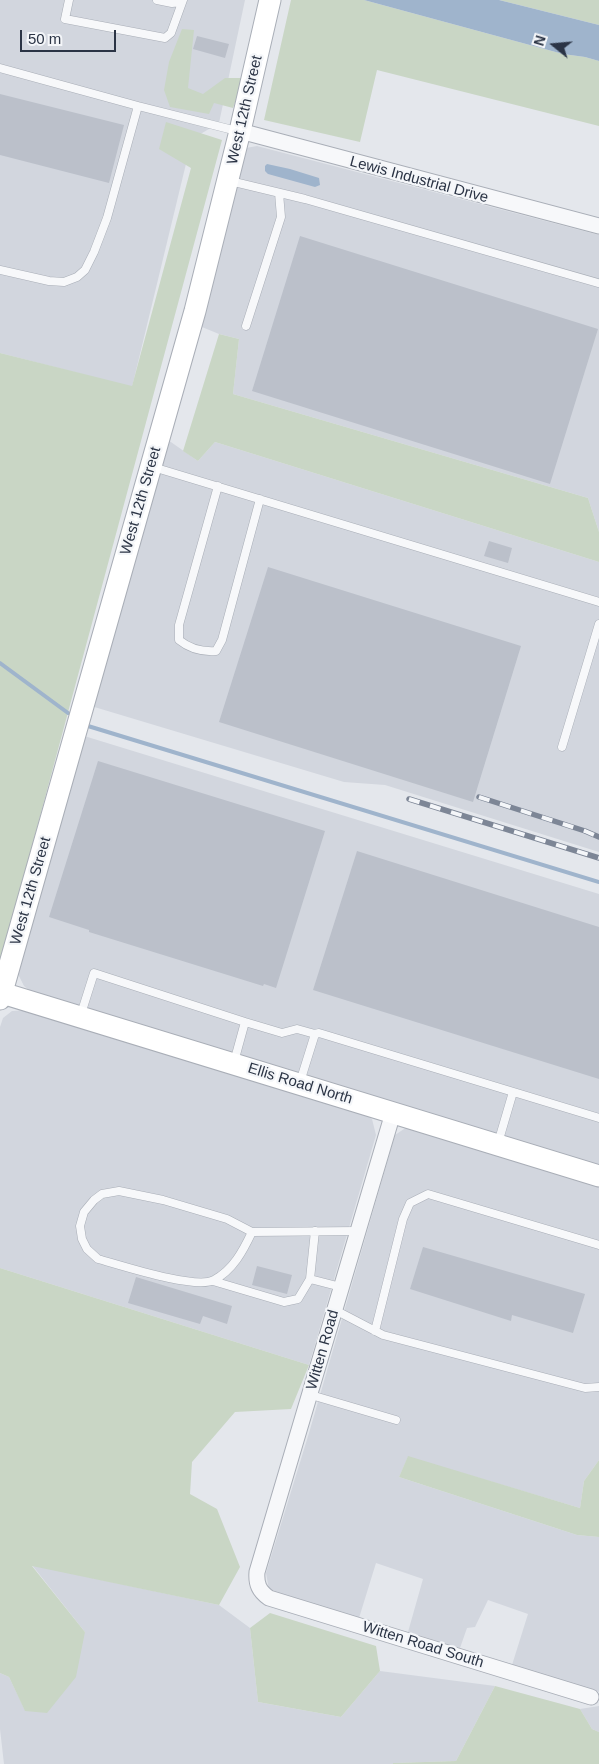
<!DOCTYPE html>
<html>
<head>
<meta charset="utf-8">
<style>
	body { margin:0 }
	#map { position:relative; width:599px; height:1764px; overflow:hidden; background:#e4e7ec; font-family:Arial,sans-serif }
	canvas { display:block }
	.north { position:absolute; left:529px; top:20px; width:50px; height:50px; -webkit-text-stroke:4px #f4f6f9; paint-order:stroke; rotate:287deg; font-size:14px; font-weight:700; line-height:20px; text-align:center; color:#2b3445 }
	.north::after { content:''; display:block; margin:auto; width:18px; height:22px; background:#2b3445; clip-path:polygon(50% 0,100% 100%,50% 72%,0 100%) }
	.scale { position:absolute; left:20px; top:30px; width:96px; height:22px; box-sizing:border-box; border:2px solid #2b3445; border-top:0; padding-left:6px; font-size:15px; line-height:18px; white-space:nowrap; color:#2b3445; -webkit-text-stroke:4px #f4f6f9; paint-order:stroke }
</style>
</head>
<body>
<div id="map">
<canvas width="599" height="1764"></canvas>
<div class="north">N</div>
<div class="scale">50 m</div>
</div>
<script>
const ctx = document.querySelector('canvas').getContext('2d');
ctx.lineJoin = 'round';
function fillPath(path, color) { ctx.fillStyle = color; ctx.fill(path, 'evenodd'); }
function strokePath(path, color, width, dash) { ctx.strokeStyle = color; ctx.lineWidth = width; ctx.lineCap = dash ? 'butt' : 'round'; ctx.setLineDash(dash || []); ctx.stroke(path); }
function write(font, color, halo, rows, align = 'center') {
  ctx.font = font + ' Arial,sans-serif'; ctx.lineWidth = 4.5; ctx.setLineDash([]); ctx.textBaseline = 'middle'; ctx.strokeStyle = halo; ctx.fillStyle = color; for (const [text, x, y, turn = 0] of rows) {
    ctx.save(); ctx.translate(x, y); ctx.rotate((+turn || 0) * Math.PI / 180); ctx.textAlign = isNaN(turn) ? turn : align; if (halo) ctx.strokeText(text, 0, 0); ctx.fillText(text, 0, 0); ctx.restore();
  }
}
const built = new Path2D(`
	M0 0H245L219 123 192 139 132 387 0 353Z
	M257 146 599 235V532L588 498 233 394 239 339 219 334 197 325 246 148Z
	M168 440 198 461 215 442 599 562V852L385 785 344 782 91 706Z
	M81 735 599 894V1169L34 994 24 986 18 974 19 951Z
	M30 1010 359 1110 372 1119 376 1135 309 1365 0 1268V1027L3 1018 12 1011Z
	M407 1127 599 1185V1460L584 1481 580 1508 408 1457 399 1477 577 1535 599 1537V1692L512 1665 528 1614 488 1600 475 1627 467 1628 460 1648 408 1632 423 1579 376 1563 359 1618 287 1598 269 1590 266 1573 309 1433 395 1135Z
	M32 1565 219 1605 250 1628 258 1702 341 1717 380 1671 495 1686 456 1761 394 1763 393 1764H4L0 1729V1673L9 1677 25 1710 85 1632Z
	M599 1706V1732L592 1729 580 1709Z`);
const green = new Path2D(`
	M291 0H364L563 54 585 57 599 61V126L377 70 360 142 264 120Z
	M499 0H599V25Z
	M182 29 194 30 188 88 203 94 225 78H244L233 108 214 103 209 114 170 107 164 90 169 62Z
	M166 122 222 140 0 965V353L132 386 191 168 159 149Z
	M219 334 239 339 233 394 588 498 599 532V562L215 442 198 461 183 451Z
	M0 1268 309 1365 291 1409 235 1412 192 1462 190 1494 217 1509 240 1567 219 1605 32 1566 85 1632 76 1677 47 1713 25 1711 9 1677 0 1673Z
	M408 1456 580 1508 584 1481 599 1460V1537L577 1535 399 1477Z
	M270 1613 376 1646 380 1671 341 1717 258 1702 250 1628Z
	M495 1686 580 1709 592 1729 599 1732V1764H393V1763L456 1761Z`);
const water = new Path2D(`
	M364 0H499L599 25V61L585 57 563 54Z
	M267 164 290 169 319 178 320 185 315 187 268 174 265 171V166Z`);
const stream = new Path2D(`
	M0 663 68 713
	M88 726 599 882`);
const building = new Path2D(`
	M197 36 229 44 225 58 193 49Z
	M0 94 124 125 109 183 0 155Z
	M300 236 598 329 550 484 252 391Z
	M489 541 512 548 508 563 484 556Z
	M268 567 521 646 473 802 219 722Z
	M98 761 325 831 276 988 264 984 263 986 89 932V930L49 917Z
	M357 851 599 927V1079L313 990Z
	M423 1247 585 1294 573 1333 512 1315 511 1321 410 1289Z
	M257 1266 292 1275 287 1294 252 1285Z
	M136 1277 232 1306 227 1324 203 1316 200 1324 128 1303Z`);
const lane = new Path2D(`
	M69 0 65 19 165 38 171 33 183 0
	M157 0 172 3 182 2
	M0 68 138 106 237 131
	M230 181 305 199 598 283
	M0 270 49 281 64 282 77 277 85 270 94 252 107 218 138 106
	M246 326 281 217 279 193
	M153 467 599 602
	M218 486 179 625V640C190 649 202 652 216 651L222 640 260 499
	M562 747 599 624
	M81 1014 94 973 245 1022 234 1062
	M245 1022 282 1033 297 1029 315 1034
	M300 1082 315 1034 319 1033 599 1118
	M498 1143 513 1092
	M252 1232C243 1251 233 1270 214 1280 196 1290 120 1265 98 1259L87 1249 82 1239 80 1226 84 1212 94 1200 102 1194 119 1191 163 1200 227 1219 252 1232 358 1231
	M310 1279 341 1287
	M213 1281 284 1302 298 1299 310 1279 315 1231
	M335 1310 383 1335 585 1388 599 1387
	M375 1331 403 1219 410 1203 428 1194 599 1245
	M311 1395 396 1420`);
const street = new Path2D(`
	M240 131 599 226
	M393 1113 257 1572C256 1584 259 1591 269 1598L591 1697`);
const secondary = new Path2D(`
	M2 993 599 1176
	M0 999 195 311 240 131 270 0`);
const rail = new Path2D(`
	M479 797 585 831 599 837
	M409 799 599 858`);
const streetNames = [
	["West 12th Street",245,110,-77],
	["Lewis Industrial Drive",419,180,15],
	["West 12th Street",141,501,-74],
	["West 12th Street",31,891,-74],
	["Ellis Road North",300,1084,17],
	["Witten Road",323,1350,-74],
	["Witten Road South",423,1645,17]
];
fillPath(built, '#d2d6de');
fillPath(green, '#c9d6c5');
fillPath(water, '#9fb4cc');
strokePath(stream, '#9fb4cc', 4);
fillPath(building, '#bbc0ca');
strokePath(lane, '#a9aeb7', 9);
strokePath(street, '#a9aeb7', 17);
strokePath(secondary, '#a9aeb7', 23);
strokePath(lane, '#f7f8fa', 8);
strokePath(street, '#f7f8fa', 15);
strokePath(secondary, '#fff', 21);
strokePath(rail, '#7d8696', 5.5);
strokePath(rail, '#f4f6f9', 4, [11]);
write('15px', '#2b3445', '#f4f6f9', streetNames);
</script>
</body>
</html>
